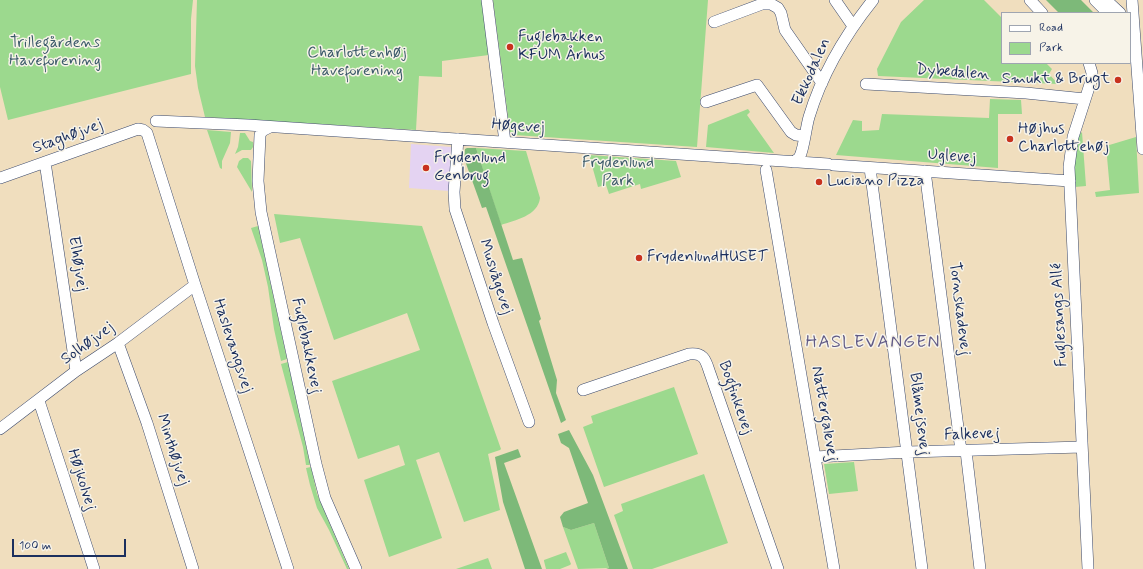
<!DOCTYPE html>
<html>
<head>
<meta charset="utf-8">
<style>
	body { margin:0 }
	#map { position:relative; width:1143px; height:569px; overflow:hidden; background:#f0debe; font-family:Mynerve,sans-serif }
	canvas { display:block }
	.legend { position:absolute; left:1001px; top:12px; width:130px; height:52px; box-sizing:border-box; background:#f7f3e8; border:1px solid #9fa5b1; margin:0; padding:5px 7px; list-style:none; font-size:12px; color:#1b2f5e }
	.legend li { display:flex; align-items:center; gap:8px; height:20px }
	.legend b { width:20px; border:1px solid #9fa5b1 }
	.scale { position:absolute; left:12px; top:539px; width:114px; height:18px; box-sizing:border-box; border:2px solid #1b2f5e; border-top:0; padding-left:5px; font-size:12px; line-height:14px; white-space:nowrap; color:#1b2f5e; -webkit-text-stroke:3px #f7f3e8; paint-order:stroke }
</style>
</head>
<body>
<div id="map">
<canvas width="1143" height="569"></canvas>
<ul class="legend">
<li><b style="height:5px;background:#fff"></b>Road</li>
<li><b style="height:11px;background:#9cd98e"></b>Park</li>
</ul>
<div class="scale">100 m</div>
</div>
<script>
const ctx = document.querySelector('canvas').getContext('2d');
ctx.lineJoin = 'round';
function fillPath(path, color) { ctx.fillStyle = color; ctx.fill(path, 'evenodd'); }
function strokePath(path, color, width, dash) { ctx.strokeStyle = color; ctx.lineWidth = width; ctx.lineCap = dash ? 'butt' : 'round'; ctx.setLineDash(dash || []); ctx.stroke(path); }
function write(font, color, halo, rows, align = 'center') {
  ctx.font = font + ' Mynerve,sans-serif'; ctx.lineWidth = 3; ctx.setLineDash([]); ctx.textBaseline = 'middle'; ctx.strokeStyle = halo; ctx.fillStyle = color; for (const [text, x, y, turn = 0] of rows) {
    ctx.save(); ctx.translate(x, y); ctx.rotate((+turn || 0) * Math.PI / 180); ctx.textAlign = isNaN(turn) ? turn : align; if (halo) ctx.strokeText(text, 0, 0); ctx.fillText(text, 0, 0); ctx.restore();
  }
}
const built = new Path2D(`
	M411 144 451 147 449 191 409 188Z`);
const green = new Path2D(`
	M0 0H193L191 19V74L8 120 0 87Z
	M197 0H482L489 55 442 61V77L419 76 416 130 205 117 198 88 195 66Z
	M493 0H708L697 147 514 135 510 132Z
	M924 0H984L1002 18V63H1046L1052 69 1049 74 1058 84 878 76 877 69 901 22Z
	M990 99 1021 100 1022 114H998V168L836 155 853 120 862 121V131L879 130 882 114 989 118Z
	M748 109 750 112 747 115 774 153 706 147 708 125Z
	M207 130 231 132 230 143 222 161V169L220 168Z
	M1082 132 1086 186 1075 187C1075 173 1071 141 1082 132Z
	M240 133H245L250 141 253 142V147L251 150H242L235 154 238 147Z
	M1136 137 1139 193 1096 197 1095 192 1110 190 1106 146Z
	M476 148 526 151 540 198C538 216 515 220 501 225Z
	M589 155 676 161 681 177 641 189 640 184 609 194 606 185 598 187Z
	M243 158H248L251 161 252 192 237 167 239 161Z
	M274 214 422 226 501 449 500 450 488 454 500 510 464 522 439 452 416 460 442 538 389 557 364 480 405 465 399 445 358 459 332 381 420 350 407 313 334 340 300 238 280 243Z
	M258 226 287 359 281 361 274 329 268 287 262 260 251 228Z
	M288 362 310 465H306L303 447 281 364Z
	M674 387 698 454 604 487 583 427 593 423 591 416Z
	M854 462 858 491 829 494 824 464Z
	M311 467 317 494 349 569H347L329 530 317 508 310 485 306 468Z
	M704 474 728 543 652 569H633L614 515 623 511 621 504Z
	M594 523 609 568 578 569 563 527 571 530Z
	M566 552 571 564 570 565 560 569H546L544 561V560Z
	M488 558 492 569H456Z`);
const forest = new Path2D(`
	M1046 0H1081L1094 13H1059Z
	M467 148H476L478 154 513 260 522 258 541 319 539 321 557 380 556 393 566 420 561 423 486 207 482 208 464 158 465 149Z
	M569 430 593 475 628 569H606L609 568 594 523 571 530 563 527 560 517 564 512 588 503 569 448 561 443 558 434Z
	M518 449 521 457 504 463 542 569H525L503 502 495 457Z`);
const minor = new Path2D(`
	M487 0 505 142
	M835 0 853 26
	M1030 0 1042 13
	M1095 0 1108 13
	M1106 0 1120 13
	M1132 0 1143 149
	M714 22 762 4H771L778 8 781 13 785 30 822 83
	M866 84 1026 93 1085 99
	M706 102 757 85 791 132 796 135 804 136
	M156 121 248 125 828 164
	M270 127 262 131 260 135 258 181 261 212 316 464 325 498 356 569
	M458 139 454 192 455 209 493 323 529 422
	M45 162 76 371
	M793 162C796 160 799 159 800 156 804 148 806 127 809 117 822 74 845 35 873 0
	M833 165 1070 181
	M870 168 922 569
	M766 170 834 569
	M925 171 961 451
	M0 178 138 129 143 130 147 133 195 285 288 569
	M118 343 147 423 193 569
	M583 390 689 354C706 352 706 363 711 376L778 569
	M39 401 94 569
	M0 429 76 371 118 343 195 285
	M966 451 980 569
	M815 457 908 452 1082 447
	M1088 569 1069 167 1073 137 1092 78V73L1089 63`);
const markers = [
	[510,47,4,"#c8321e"],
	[1118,80,4,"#c8321e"],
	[1010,139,4,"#c8321e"],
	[426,168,4,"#c8321e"],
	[819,182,4,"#c8321e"],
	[639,258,4,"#c8321e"]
];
const poiNames = [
	["Fuglebakken",518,38],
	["KFUM Århus",518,56],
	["Smukt & Brugt",1110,80,"right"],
	["Højhus",1018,130],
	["Charlottehøj",1018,148],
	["Frydenlund",434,159],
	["Genbrug",434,177],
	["Luciano Pizza",827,182],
	["FrydenlundHUSET",647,258]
];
const parkNames = [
	["Trillegårdens",55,44],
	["Haveforening",55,62],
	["Charlottenhøj",357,54],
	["Haveforening",357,72],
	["Frydenlund",618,164],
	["Park",618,182]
];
const streetNames = [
	["Ekkodalen",812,72,-66],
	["Dybedalen",953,73,4],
	["Høgevej",518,127,4],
	["Staghøjvej",68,137,-20],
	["Uglevej",952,157,4],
	["Elhøjvej",77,264,81],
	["Musvågevej",495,277,72],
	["Tornskadevej",959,309,83],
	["Fuglesangs Allé",1060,315,-93],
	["Solhøjvej",88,344,-36],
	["Haslevangsvej",232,346,72],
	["Fuglebakkevej",306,346,78],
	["Bogfinkevej",735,398,71],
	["Nattergalevej",824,414,80],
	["Blåmejsevej",919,414,83],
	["Falkevej",972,435,-2],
	["Minthøjvej",172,450,72],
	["Højkolvej",81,480,72]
];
const quarterNames = [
	["HASLEVANGEN",873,343]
];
fillPath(built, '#e4d3f2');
fillPath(green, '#9cd98e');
fillPath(forest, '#7db979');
strokePath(minor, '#3b496c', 12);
strokePath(minor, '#fff', 11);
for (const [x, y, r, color] of markers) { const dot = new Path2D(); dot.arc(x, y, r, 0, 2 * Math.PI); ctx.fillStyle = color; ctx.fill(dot); strokePath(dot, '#f7f3e8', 1.5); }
write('16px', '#1b2f5e', '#f7f3e8', poiNames, 'left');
write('16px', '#3b5a6a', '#f7f3e8', parkNames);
write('16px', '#1b2f5e', '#f7f3e8', streetNames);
ctx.letterSpacing = '1px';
write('18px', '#605a86', '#f7f3e8', quarterNames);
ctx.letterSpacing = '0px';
</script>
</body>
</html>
